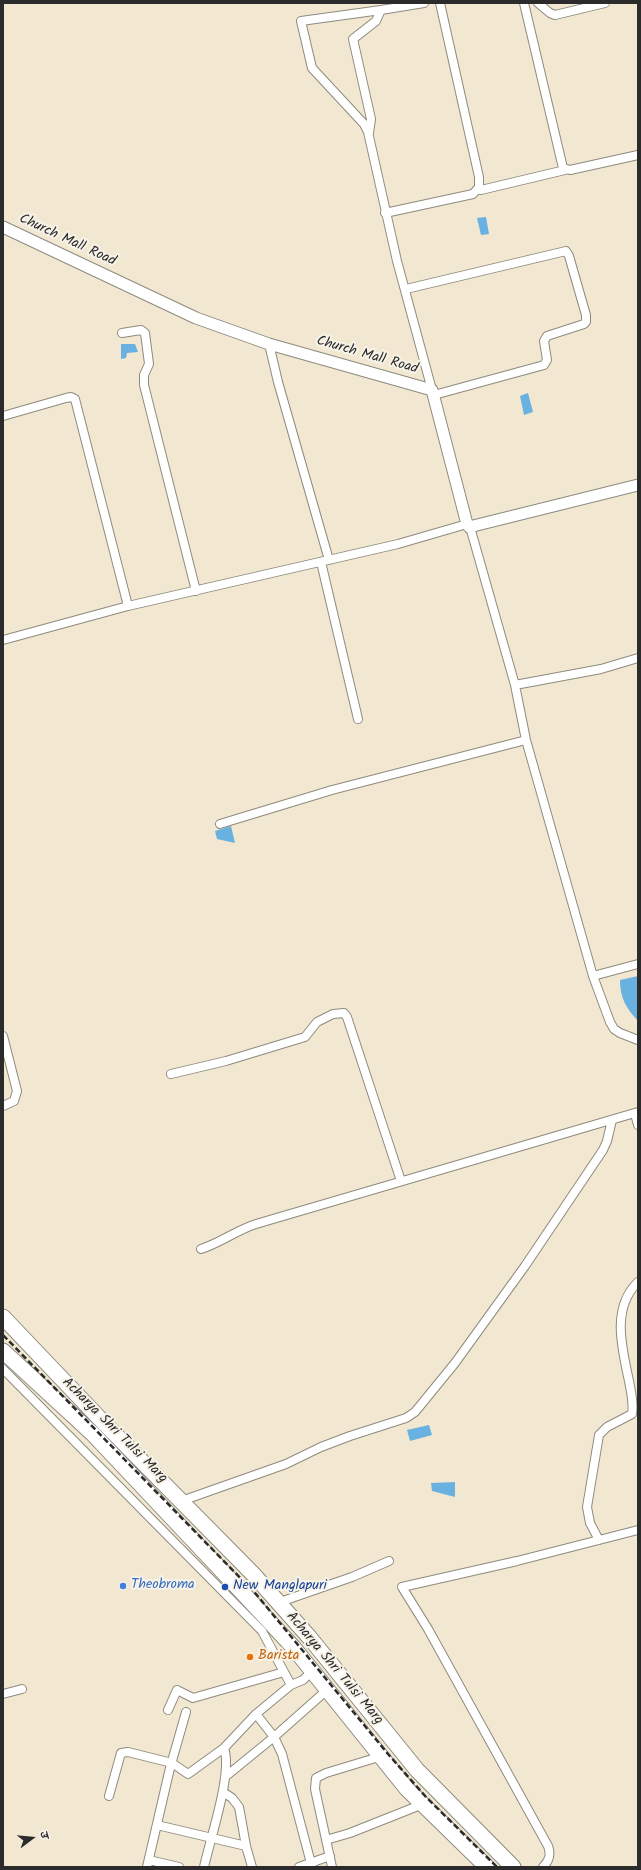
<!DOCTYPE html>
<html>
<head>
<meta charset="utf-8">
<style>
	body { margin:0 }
	#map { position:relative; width:641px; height:1870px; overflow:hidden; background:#f2e8d1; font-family:Kalam,"Playpen Sans Deva",sans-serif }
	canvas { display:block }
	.frame { position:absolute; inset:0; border:4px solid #2b2b2b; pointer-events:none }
	.north { position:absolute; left:12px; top:1818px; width:40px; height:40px; -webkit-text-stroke:3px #f7f3e8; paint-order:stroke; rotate:74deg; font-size:11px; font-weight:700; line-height:16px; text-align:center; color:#2b2b2b }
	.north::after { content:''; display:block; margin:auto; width:14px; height:18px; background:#2b2b2b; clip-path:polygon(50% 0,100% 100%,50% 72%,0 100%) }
</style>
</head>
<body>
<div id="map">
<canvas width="641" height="1870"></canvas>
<div class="frame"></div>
<div class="north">उ</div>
</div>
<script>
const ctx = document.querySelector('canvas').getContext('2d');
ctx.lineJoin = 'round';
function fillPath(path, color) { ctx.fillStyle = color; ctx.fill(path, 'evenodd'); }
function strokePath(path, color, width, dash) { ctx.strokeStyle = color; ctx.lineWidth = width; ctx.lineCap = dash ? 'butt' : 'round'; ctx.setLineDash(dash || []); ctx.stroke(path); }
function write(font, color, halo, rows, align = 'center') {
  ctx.font = font + ' Kalam,sans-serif'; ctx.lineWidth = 4; ctx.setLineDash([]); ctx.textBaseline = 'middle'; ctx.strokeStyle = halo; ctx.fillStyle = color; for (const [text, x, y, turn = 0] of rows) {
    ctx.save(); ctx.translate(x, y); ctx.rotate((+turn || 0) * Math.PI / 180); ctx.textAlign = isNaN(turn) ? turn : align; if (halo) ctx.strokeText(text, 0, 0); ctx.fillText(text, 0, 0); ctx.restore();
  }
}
const water = new Path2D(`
	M486 217 489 234 481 235 477 218Z
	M121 344H135L138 352 127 353 126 358 121 359Z
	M528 393 533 412 524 415 520 396Z
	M231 826 235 843 217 839 215 831Z
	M638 976V1021C626 1008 620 998 620 980Z
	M429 1425 432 1435 410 1441 407 1430Z
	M455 1482V1497L432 1491 431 1483Z`);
const street = new Path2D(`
	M524 3 563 168 570 170 638 155
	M538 3 550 13 555 15 605 3
	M381 10 301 21 312 68 364 124 368 132 397 261 432 390
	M369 133 371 119 353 39 376 21 381 10 424 3
	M481 190 565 170
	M385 213 473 194 479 187V177L440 3
	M406 289 566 251 569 256 586 315V322L584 324 547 336 544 341 547 360 544 365 434 395
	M122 333 141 330 145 333 149 364 144 375V385L196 591
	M269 344 278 382 329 560
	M3 416 66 398 71 397 75 399 128 606
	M470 527 515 685 526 740 593 976 610 1022 614 1029 620 1033 638 1040
	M321 562 358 719
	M3 640 128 606 398 544 467 524
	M515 685 601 669 638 658
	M220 824 332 790 526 740
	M593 976 638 964
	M3 1036 17 1091 14 1101 3 1106
	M171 1074 226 1061 305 1037 317 1022 333 1014 344 1013 347 1017 401 1181
	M635 1114 638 1125
	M201 1249C220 1243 237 1230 256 1224L638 1112
	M3 1369 262 1631 291 1685
	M187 1499 286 1464 321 1447 350 1436 406 1418 415 1412 455 1363 525 1266 603 1150 607 1141 612 1120
	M599 1540 590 1523 587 1507 599 1435 607 1427 632 1414C634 1403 631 1392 629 1381 622 1348 611 1308 638 1282
	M283 1601 352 1577 389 1561
	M3 1694 22 1689
	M168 1710 177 1690 193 1698 284 1672
	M256 1714 274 1737 282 1754 312 1867
	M225 1777 274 1737 327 1690
	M223 1792 232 1798 239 1807 246 1846 252 1867
	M109 1796 121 1753 128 1752 172 1763 188 1774 224 1748 256 1714 291 1685 303 1680 312 1671
	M157 1825 246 1846
	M326 1840 350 1833 423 1804
	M149 1860 179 1867
	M147 1867 170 1768 186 1712
	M204 1867C210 1839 233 1773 224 1748
	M299 1867 330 1856
	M332 1867 315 1789 316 1778 326 1773 382 1756
	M543 1867C550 1860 551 1854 548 1846L428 1629 402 1587 517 1561 638 1530`);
const secondary = new Path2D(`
	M3 227 196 318 269 344 432 390 467 524 469 527 638 485`);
const highway = new Path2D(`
	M3 1317 103 1422 253 1574 310 1638 417 1770 513 1867
	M3 1351 93 1434 226 1575 293 1647 407 1789 487 1867`);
const rail = new Path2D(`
	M3 1335 256 1594 388 1754 426 1797 497 1867`);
const markers = [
	[123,1586,4,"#3f7fe0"],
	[225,1587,4,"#1a4fb4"],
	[250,1657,4,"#e8710a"]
];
const streetNames = [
	["Church Mall Road",67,241,25],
	["Church Mall Road",367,356,16],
	["Acharya Shri Tulsi Marg",114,1431,45],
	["Acharya Shri Tulsi Marg",334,1669,50]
];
const shopNames = [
	["Theobroma",131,1586]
];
const transitNames = [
	["New Manglapuri",233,1587]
];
const foodNames = [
	["Barista",258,1657]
];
fillPath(water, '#69b1e1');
strokePath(street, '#8e8a7e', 10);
strokePath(secondary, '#8e8a7e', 13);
strokePath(highway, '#8e8a7e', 17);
strokePath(street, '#fff', 8);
strokePath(secondary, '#fff', 11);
strokePath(highway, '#fff', 15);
strokePath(rail, '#2b2b2b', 2.5, [6, 3]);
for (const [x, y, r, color] of markers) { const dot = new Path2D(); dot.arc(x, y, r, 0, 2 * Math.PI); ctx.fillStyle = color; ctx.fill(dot); strokePath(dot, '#f7f3e8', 1.5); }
write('14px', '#2b2b2b', '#f7f3e8', streetNames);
write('14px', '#366cbe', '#f7f3e8', shopNames, 'left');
write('14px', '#164399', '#f7f3e8', transitNames, 'left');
write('14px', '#c56008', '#f7f3e8', foodNames, 'left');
</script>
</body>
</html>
